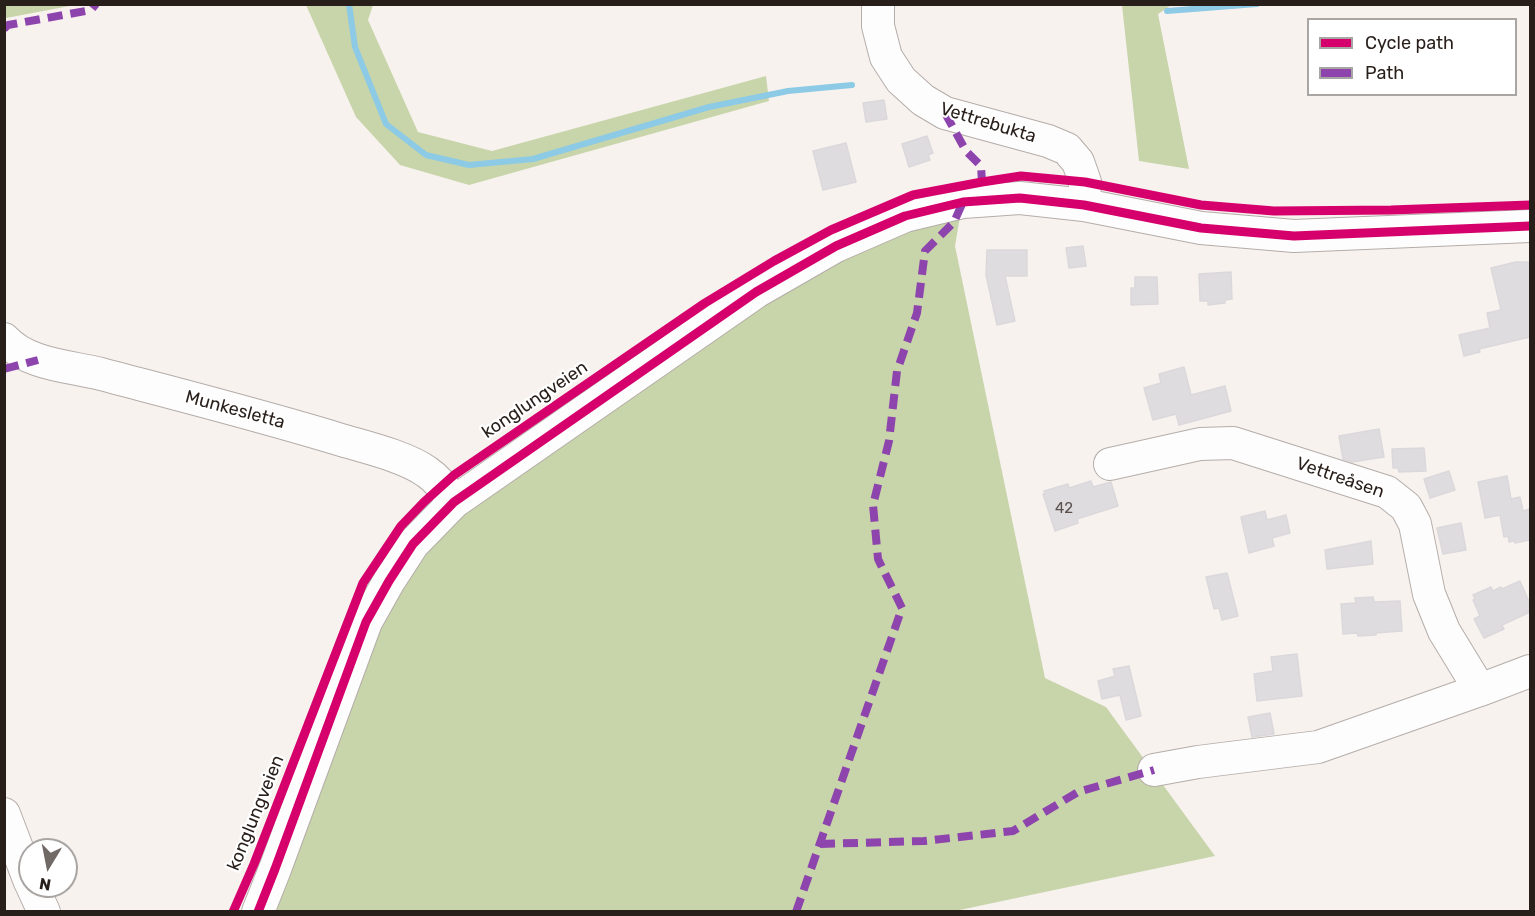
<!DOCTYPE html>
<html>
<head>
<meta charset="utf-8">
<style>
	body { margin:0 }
	#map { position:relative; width:1535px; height:916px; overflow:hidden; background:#f8f2ef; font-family:Rubik,sans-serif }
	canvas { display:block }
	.frame { position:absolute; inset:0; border:6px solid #291f1a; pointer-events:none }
	.legend { position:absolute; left:1307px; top:18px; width:210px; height:78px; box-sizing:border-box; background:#fff; border:2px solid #a9a5a3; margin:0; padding:8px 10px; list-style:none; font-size:18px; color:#291f1a }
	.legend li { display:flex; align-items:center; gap:12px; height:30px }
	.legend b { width:30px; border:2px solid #a9a5a3 }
	.north { position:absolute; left:18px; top:838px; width:60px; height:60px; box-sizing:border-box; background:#fff; border:2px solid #a9a5a3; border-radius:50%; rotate:190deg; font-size:16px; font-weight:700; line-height:24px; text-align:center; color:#291f1a }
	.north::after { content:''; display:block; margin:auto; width:21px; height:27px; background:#716965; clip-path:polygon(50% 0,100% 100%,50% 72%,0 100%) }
</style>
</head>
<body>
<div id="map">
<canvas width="1535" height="916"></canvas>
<div class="frame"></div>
<ul class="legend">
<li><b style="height:8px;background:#d6006c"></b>Cycle path</li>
<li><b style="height:8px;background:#8e44ad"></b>Path</li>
</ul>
<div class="north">N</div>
</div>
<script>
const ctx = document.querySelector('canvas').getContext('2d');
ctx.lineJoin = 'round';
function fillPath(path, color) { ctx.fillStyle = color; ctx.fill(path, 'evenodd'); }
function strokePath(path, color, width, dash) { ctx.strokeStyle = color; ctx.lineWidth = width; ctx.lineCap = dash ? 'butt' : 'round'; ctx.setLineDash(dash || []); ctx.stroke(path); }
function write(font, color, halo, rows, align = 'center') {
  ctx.font = font + ' Rubik,sans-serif'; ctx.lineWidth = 4.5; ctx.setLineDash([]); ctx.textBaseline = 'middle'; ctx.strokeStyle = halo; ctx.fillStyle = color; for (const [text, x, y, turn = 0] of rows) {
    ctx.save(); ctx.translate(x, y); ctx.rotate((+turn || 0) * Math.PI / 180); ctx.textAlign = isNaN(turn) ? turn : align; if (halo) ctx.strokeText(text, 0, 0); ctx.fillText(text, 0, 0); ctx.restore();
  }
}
const forest = new Path2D(`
	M5 5V4L75 5 6 18Z
	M306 5H373L368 20 418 132 492 151 766 76 769 101 469 185 400 165 356 117Z
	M1122 5H1170V6L1158 14 1189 169 1139 161Z
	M964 193 955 246 1045 678 1106 707 1215 856 955 911 242 912 365 618 500 473 873 210Z`);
const stream = new Path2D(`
	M349 4 355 47 386 124 426 155 469 165 533 159 709 107 788 91 852 85
	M1167 11 1257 4`);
const building = new Path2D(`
	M884 100 887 119 866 122 863 103Z
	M927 136 933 153 928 155 930 160 909 167 902 144Z
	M846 143 856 182 823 190 813 151Z
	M1083 246 1086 266 1069 268 1066 248Z
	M987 250H1027V276H1005L1015 321 997 325 986 275Z
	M1516 262H1530V337L1479 349 1480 352 1464 356 1459 335 1490 328 1487 313 1501 310 1491 268Z
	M1231 272 1232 299 1225 300V303L1208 305V301H1200L1199 274Z
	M1135 277H1157L1158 304 1131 305V288H1135Z
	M1184 367 1191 395 1225 386 1231 411 1179 425 1176 414 1153 420 1144 388 1161 383 1159 374Z
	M1379 429 1384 457 1352 462 1343 459 1339 436Z
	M1424 448 1426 471 1399 472 1398 468H1393L1392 449Z
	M1449 471 1455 490 1430 498 1424 479Z
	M1507 476 1511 499 1520 497 1523 511 1530 509V540L1515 543 1514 541 1509 542 1508 536 1504 537 1500 515 1485 518 1478 482Z
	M1091 481 1093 487 1111 482 1118 506 1077 519 1078 523 1055 531 1043 494H1045L1044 491 1068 484 1069 488Z
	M1265 511 1267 520 1286 515 1290 533 1272 538 1274 546 1249 553 1241 517Z
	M1461 523 1466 550 1443 554 1437 528Z
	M1371 541 1373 564 1327 569 1325 550Z
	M1227 573 1238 616 1222 620 1219 608 1214 609 1206 577Z
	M1520 581 1530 604V612L1502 625 1504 629 1484 638 1474 619 1480 616 1473 600 1475 599 1473 595 1491 587 1493 591 1501 587 1502 589Z
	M1373 597 1374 602 1400 601 1402 631 1376 633V635L1358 636 1357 633 1343 634 1341 604 1356 603 1355 598Z
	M1297 654 1302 696 1257 701 1254 674 1273 671 1271 657Z
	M1129 666 1141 716 1126 720 1120 695 1102 699 1098 681 1115 676 1113 669Z
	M1270 713 1274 734 1252 737 1248 717Z`);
const minor = new Path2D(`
	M878 4V26L886 57 901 80 923 100 945 113 1048 141 1067 149 1078 162 1085 182 1084 205
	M4 339C28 365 69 366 101 374 180 395 259 415 338 439 364 447 405 456 427 472 439 480 446 491 454 502
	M1110 464 1200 444 1233 443 1387 492 1406 507 1415 524 1429 594 1444 631 1480 690
	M1154 770 1198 762 1318 747 1480 690 1530 671
	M4 814 30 882
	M32 886 44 912
	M258 912 275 869 366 622 389 581 413 544 454 502 756 292 836 246 905 216 963 202 1020 198 1084 205 1201 228 1294 236 1530 226`);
const quiet = new Path2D(`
	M4 29 8 25 91 10 96 4
	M945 113 966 151 981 166 982 182
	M4 369 38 360
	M820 844 924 841 1013 831 1078 792 1154 770
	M796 912 902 608 878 559 873 505 889 441 897 371 917 313 925 251 954 222 963 202`);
const cycleway = new Path2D(`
	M233 912 254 864 363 583 401 526 424 502 454 475 705 303 774 261 831 230 913 195 982 182 1021 176 1085 182 1201 205 1274 211 1391 210 1530 205
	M258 912 275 869 366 622 389 581 413 544 454 502 756 292 836 246 905 216 963 202 1020 198 1084 205 1201 228 1294 236 1530 226`);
const numberNames = [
	["42",1064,509]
];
const streetNames = [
	["Vettrebukta",988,123,17],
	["konglungveien",535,400,-34],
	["Munkesletta",235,410,15],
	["Vettreåsen",1340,478,19],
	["konglungveien",256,813,-68]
];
fillPath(forest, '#c8d5aa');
strokePath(stream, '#8ccae6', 6);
fillPath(building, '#dfdcdf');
strokePath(building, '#dbd8dc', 1.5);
strokePath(minor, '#b4ada9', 34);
strokePath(minor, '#fefdfd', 32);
strokePath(quiet, '#8e44ad', 8, [15, 8]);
strokePath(cycleway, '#d6006c', 9);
write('15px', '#5a514e', null, numberNames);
write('18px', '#291f1a', '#fff', streetNames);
</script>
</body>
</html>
